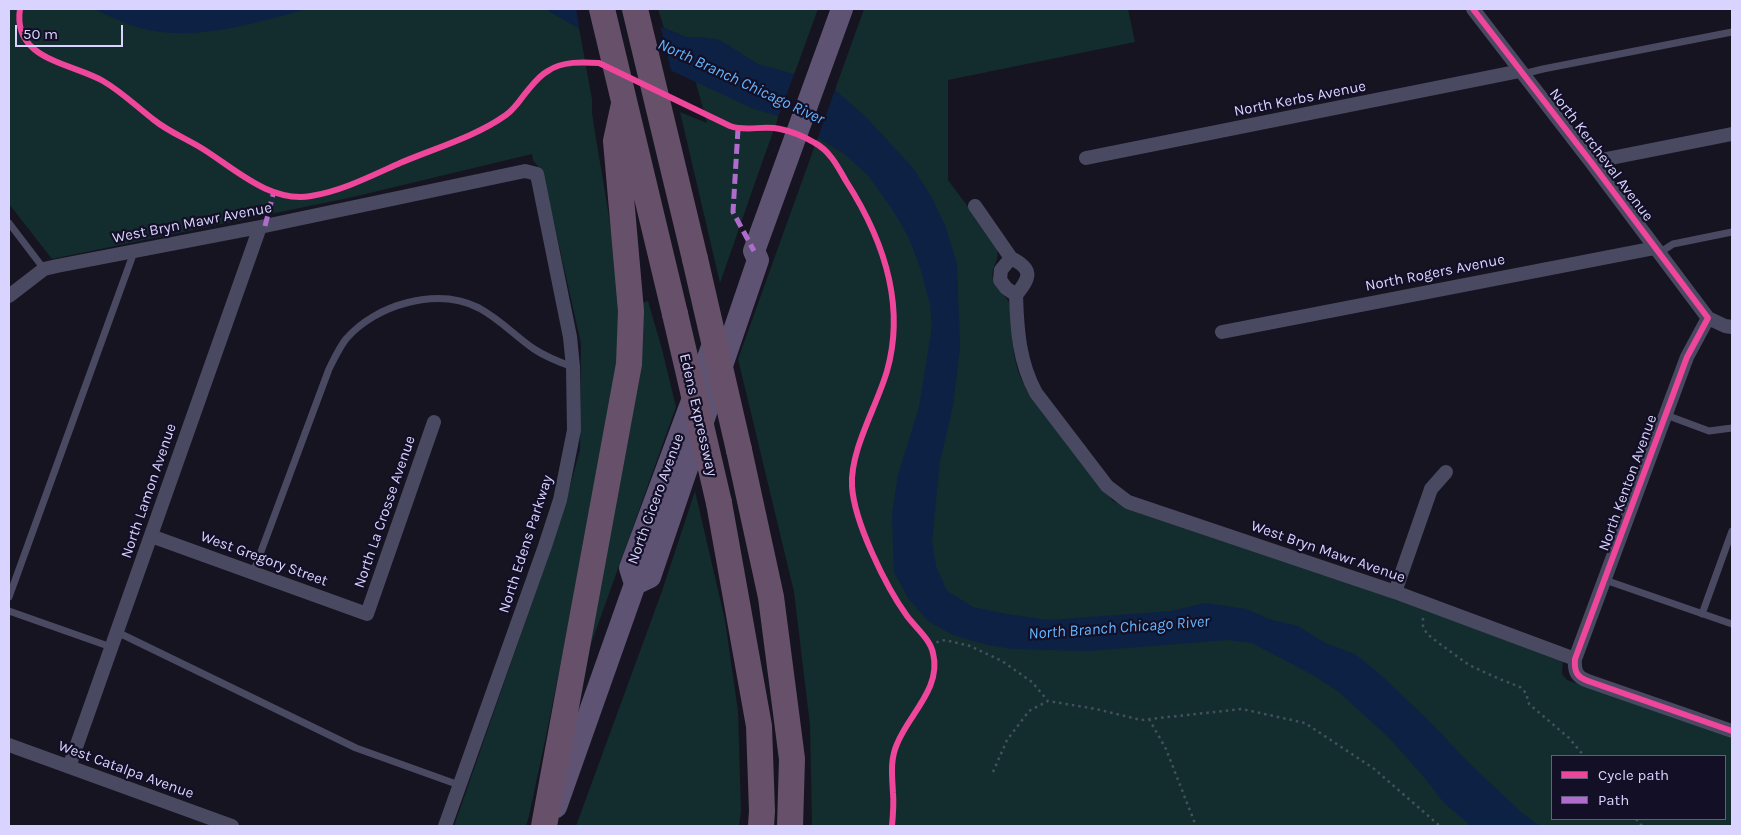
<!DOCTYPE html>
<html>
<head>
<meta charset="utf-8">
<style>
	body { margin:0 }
	#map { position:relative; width:1741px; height:835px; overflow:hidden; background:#161421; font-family:Karla,sans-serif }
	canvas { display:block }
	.frame { position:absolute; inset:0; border:10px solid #d9d4ff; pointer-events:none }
	.legend { position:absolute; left:1551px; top:755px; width:175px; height:65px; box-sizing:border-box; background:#130f26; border:1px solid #625e7d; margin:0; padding:6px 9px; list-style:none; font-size:15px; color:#d9d4ff }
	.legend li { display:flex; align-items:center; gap:10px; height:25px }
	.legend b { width:25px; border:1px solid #625e7d }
	.scale { position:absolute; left:15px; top:25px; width:108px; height:22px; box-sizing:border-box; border:2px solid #d9d4ff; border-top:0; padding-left:6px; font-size:15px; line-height:18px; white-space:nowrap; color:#d9d4ff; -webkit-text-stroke:4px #130f26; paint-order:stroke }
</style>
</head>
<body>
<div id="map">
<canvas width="1741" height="835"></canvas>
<div class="frame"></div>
<ul class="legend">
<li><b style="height:6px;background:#ed469a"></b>Cycle path</li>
<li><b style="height:6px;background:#b06ccc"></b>Path</li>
</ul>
<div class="scale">50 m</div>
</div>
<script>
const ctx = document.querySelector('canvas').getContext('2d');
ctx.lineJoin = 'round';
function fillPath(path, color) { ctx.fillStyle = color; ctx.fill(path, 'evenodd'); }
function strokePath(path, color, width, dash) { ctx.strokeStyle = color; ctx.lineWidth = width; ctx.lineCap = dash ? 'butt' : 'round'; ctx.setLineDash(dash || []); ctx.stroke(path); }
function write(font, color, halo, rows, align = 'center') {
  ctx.font = font + ' Karla,sans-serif'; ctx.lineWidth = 4.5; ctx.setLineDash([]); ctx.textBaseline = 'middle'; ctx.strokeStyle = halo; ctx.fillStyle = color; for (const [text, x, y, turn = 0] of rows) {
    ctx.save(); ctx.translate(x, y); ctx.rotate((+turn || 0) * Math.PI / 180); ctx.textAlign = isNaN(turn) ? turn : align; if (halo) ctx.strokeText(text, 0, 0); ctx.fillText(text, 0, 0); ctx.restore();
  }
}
const green = new Path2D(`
	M9 9H550L551 12 579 28 592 99V113C603 186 620 260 619 334 618 389 603 444 593 498 573 604 552 710 529 816L526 826H454L558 528 580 450 581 344 543 173 533 160 532 154 353 197 52 259 9 204Z
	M658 9H818L764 157 720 283 680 112 707 123 683 36 664 28Z
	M864 9H1128L1135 42 948 80V180L995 243C1003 260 990 265 993 280 996 290 1007 295 1010 305 1013 323 1011 341 1015 359 1017 370 1022 381 1027 391L1088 472 1113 501 1563 657 1562 674 1567 680 1732 738V826H812L810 725 794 592 738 359ZM1552 756H1725V819H1552Z
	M648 301 662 349 676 407 577 683 639 304Z
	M695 491 725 620 738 711 741 811 739 826H576L662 591Z`);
const water = new Path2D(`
	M94 9H307C251 24 191 44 133 26 120 21 107 15 94 9Z
	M545 9H615L686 37H700L720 40 758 64 794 74 835 90 865 116 913 168 931 196 946 228 957 264 960 347 953 406 940 461 932 541 936 566 947 591 973 607 1006 614 1049 620 1171 611 1205 603 1246 609 1272 620 1298 626 1325 643 1355 654 1381 675 1433 725 1468 762 1522 813 1540 826H1471L1444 803 1424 777 1389 738 1339 692 1313 675 1252 643 1227 640 1089 651 1013 649 988 645 953 635 928 621 908 598 894 572 892 514 898 475 919 407 932 326 930 304 920 267 908 236 892 209 867 174 843 153 818 138 775 115 754 109 579 28Z`);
const pier = new Path2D(`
	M576 9H622L660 24 672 74 580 31Z
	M795 72 836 87 817 140 777 120Z`);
const path = new Path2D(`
	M1423 618V626L1427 634 1440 644 1469 665 1497 678 1520 687 1526 693 1529 704 1569 738 1584 756
	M930 644 945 640 970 646 1002 661 1032 682 1048 701
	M1149 719 1166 749 1196 826
	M993 772 1007 740 1029 711 1048 701 1096 709 1141 720 1242 709 1305 723 1373 768 1440 826
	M1636 819 1642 826`);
const lane = new Path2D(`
	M1523 74 1543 69 1732 32
	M9 223 44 269
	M1659 253 1673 244 1732 232
	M1666 415 1709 431 1732 428
	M253 573 329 369C334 359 339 348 346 339 376 304 437 287 479 308 501 320 515 336 534 349 546 357 559 362 573 367
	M1605 580 1732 624
	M9 597 134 252
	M9 611 111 647
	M1702 614 1732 531
	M117 632 356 748 459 785`);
const street = new Path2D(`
	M1473 9 1591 162 1708 318 1725 326 1732 327
	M1086 158 1520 71
	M1591 162 1732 134
	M975 206 1011 258
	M1011 258C1033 269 1031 277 1016 295L1006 288 1000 280 1001 270Z
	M1016 295C1017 329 1019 362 1036 393L1107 486 1128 502 1395 592 1575 659
	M9 296 44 269 57 266 260 227 525 171 537 174 570 337 573 367 574 430 560 500 545 546 445 826
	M1708 318 1687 357 1575 659C1574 672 1577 677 1588 681L1732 731
	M1222 332 1655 248
	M151 536 367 614 434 422
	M1395 592 1431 489 1446 472
	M9 745 232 826
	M69 767 260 227`);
const primary = new Path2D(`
	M635 584 650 577 758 260 754 251 842 9
	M556 807 635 584 630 568 716 336`);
const highway = new Path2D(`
	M602 9 675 314
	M635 9 695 259
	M739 450 771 597 792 759 790 826
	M719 503 759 726 762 811 761 826
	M544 826 629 364 631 311 616 141 624 104`);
const highwayBridge = new Path2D(`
	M695 259 739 450
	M675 314 719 503`);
const quiet = new Path2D(`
	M738 129 733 212 754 251
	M265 226 274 191`);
const cycleway = new Path2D(`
	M20 9C12 60 72 63 103 81 122 92 137 107 154 120 169 132 187 139 203 149 235 169 270 203 311 196 342 191 371 176 400 163 435 148 475 137 506 115 513 110 519 102 524 95 531 87 538 76 548 71 562 61 583 62 599 63L730 126C746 132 763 125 780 129 790 131 805 137 815 143 830 151 838 167 846 181 882 237 906 304 887 371 877 406 850 450 852 486 854 522 886 587 907 616 916 628 930 639 933 653 942 688 909 714 897 744 890 760 892 775 893 793 894 804 893 815 892 826
	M1473 9 1591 162 1708 318 1687 357 1575 659C1574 672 1577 677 1588 681L1732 731`);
const streetNames = [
	["North Kerbs Avenue",1300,99,-11],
	["North Kercheval Avenue",1601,155,53],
	["West Bryn Mawr Avenue",192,223,-11],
	["North Rogers Avenue",1435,273,-11],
	["Edens Expressway",698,415,77],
	["North Kenton Avenue",1628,483,-70],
	["North Lamon Avenue",149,491,-71],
	["North Cicero Avenue",656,499,-70],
	["North La Crosse Avenue",385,512,-71],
	["North Edens Parkway",526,544,-72],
	["West Bryn Mawr Avenue",1328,552,19],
	["West Gregory Street",264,559,20],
	["West Catalpa Avenue",126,770,20]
];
const waterNames = [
	["North Branch Chicago River",741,82,25],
	["North Branch Chicago River",1119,628,-4]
];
fillPath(green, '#132c2d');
fillPath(water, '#0d2144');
fillPath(pier, '#161421');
strokePath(path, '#44505f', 2.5, [2.5, 4]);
strokePath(lane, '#4a4962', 7);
strokePath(street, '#4a4962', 14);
strokePath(primary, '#5e5373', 22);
strokePath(highway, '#67516a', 26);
strokePath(highwayBridge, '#67516a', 26);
strokePath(quiet, '#b06ccc', 5, [10, 5]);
strokePath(cycleway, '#ed469a', 6);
write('15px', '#d9d4ff', '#130f26', streetNames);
write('italic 16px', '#62b6ff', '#130f26', waterNames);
</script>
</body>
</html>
